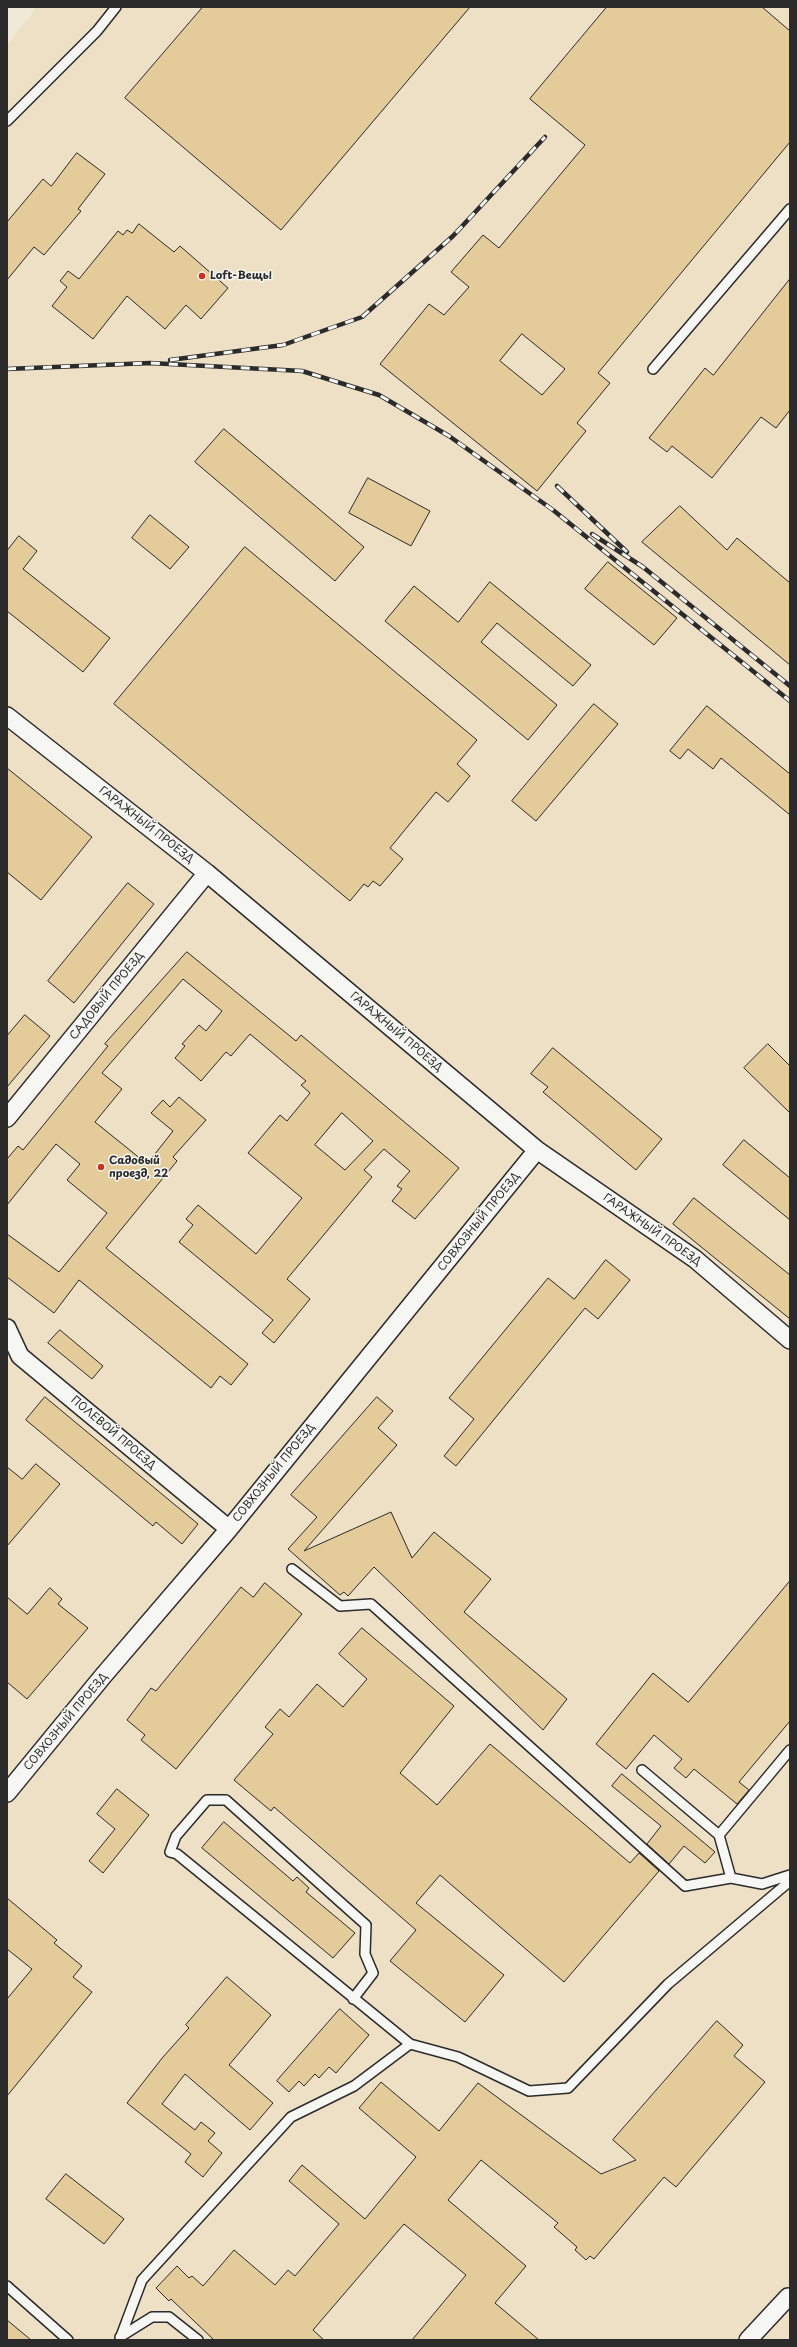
<!DOCTYPE html>
<html>
<head>
<meta charset="utf-8">
<style>
	body { margin:0 }
	#map { position:relative; width:797px; height:2347px; overflow:hidden; background:#f1e9d8; font-family:"Playpen Sans",sans-serif }
	canvas { display:block }
	.frame { position:absolute; inset:0; border:8px solid #2b2b2b; pointer-events:none }
</style>
</head>
<body>
<div id="map">
<canvas width="797" height="2347"></canvas>
<div class="frame"></div>
</div>
<script>
const ctx = document.querySelector('canvas').getContext('2d');
ctx.lineJoin = 'round';
function fillPath(path, color) { ctx.fillStyle = color; ctx.fill(path, 'evenodd'); }
function strokePath(path, color, width, dash) { ctx.strokeStyle = color; ctx.lineWidth = width; ctx.lineCap = dash ? 'butt' : 'round'; ctx.setLineDash(dash || []); ctx.stroke(path); }
function write(font, color, halo, rows, align = 'center') {
  ctx.font = font + ' "Playpen Sans",sans-serif'; ctx.lineWidth = 3; ctx.setLineDash([]); ctx.textBaseline = 'middle'; ctx.strokeStyle = halo; ctx.fillStyle = color; for (const [text, x, y, turn = 0] of rows) {
    ctx.save(); ctx.translate(x, y); ctx.rotate((+turn || 0) * Math.PI / 180); ctx.textAlign = isNaN(turn) ? turn : align; if (halo) ctx.strokeText(text, 0, 0); ctx.fillText(text, 0, 0); ctx.restore();
  }
}
const built = new Path2D(`
	M37 7H790V2340H7V45Z`);
const building = new Path2D(`
	M203 7H470L281 230 125 98Z
	M607 7H762L790 31V142L598 373 610 383 577 423 586 431 537 491 380 364 429 304 444 315 469 287 451 272 483 235 499 248 585 145 530 99ZM522 334 565 369 542 395 500 361Z
	M77 153 105 174 78 209 81 211 44 255 34 247 7 280V222L43 179 51 186Z
	M139 224 174 252 180 246 228 288 201 319 186 305 165 329 127 296 93 339 52 306 67 287 60 281 68 271 79 279 118 231 123 235 127 230 132 233Z
	M790 279V410L776 428 761 417 712 478 672 446 667 452 649 438 705 368 713 375Z
	M224 429 364 547 335 581 195 462Z
	M368 478 430 511 411 546 349 513Z
	M680 506 727 550 737 538 790 583V665L642 542Z
	M150 515 189 547 170 569 132 538Z
	M19 536 37 551 23 569 110 638 83 672 7 611V551Z
	M245 547 477 740 457 764 470 776 448 802 436 792 390 848 403 859 380 886 373 881 368 887 364 884 350 901 114 704Z
	M608 562 677 618 654 645 585 589Z
	M490 582 591 665 573 686 497 623 481 642 557 705 528 740 385 621 414 586 458 622Z
	M594 704 618 724 536 821 512 801Z
	M707 706 790 774V815L721 758 713 769 688 749 680 759 670 751Z
	M7 768 92 837 41 900 7 872Z
	M128 883 154 904 74 1003 48 981Z
	M187 952 296 1041 301 1035 459 1168 415 1219 392 1201 402 1189 397 1186 410 1171 384 1149 364 1170 372 1177 287 1279 310 1299 274 1343 262 1333 273 1320 179 1242 193 1225 186 1219 198 1205 256 1254 302 1198 248 1153 280 1115 287 1121 310 1093 301 1085 306 1081 250 1034 231 1056 226 1052 201 1081 175 1058 185 1046 182 1044 199 1025 206 1031 222 1011 183 979 102 1073 122 1089 95 1122 147 1164 173 1131 151 1113 163 1100 170 1107 179 1097 206 1120 173 1157 177 1161 106 1248 248 1364 231 1385 220 1376 211 1388 79 1280 54 1313 7 1277V1234L59 1272 107 1213 67 1180 80 1164 56 1144 7 1205V1159L18 1146 23 1150 108 1046 105 1044ZM342 1113 373 1141 345 1170 315 1145Z
	M25 1015 50 1036 7 1087V1036Z
	M768 1044 790 1066V1113L744 1068Z
	M553 1048 662 1139 636 1170 543 1092 548 1087 531 1074Z
	M744 1140 790 1178V1220L723 1165Z
	M694 1198 790 1275V1319L673 1224Z
	M606 1260 630 1280 598 1319 585 1308 456 1466 444 1456 474 1419 449 1398 548 1278 574 1299Z
	M60 1330 103 1366 92 1379 48 1343Z
	M45 1397 198 1524 182 1544 156 1522 153 1526 26 1420Z
	M377 1397 393 1411 378 1428 397 1445 304 1551 391 1512 412 1558 434 1532 491 1579 464 1612 567 1699 543 1730 374 1567 348 1596 344 1592 340 1595 288 1549 317 1517 291 1495Z
	M36 1464 60 1484 7 1546V1467L22 1479Z
	M790 1581V1721L739 1782 749 1790 737 1804 694 1769 686 1778 674 1768 682 1759 654 1735 626 1769 596 1744 653 1673 688 1702Z
	M265 1583 302 1614 176 1769 141 1740 145 1735 127 1720 151 1688 156 1691 241 1587 253 1597Z
	M50 1588 62 1599 58 1604 88 1628 27 1699 7 1682V1597L27 1614Z
	M362 1628 454 1706 400 1773 437 1805 490 1744 630 1863 639 1853 659 1871 564 1982 440 1875 416 1903 504 1975 465 2022 390 1961 416 1930 274 1807 271 1811 234 1780 273 1734 265 1727 280 1709 289 1717 317 1684 343 1707 367 1679 339 1654Z
	M622 1774 715 1852 705 1863 684 1846 669 1864 647 1844 661 1826 612 1786Z
	M117 1789 149 1815 103 1873 89 1861 115 1829 97 1814Z
	M224 1822 293 1881 297 1877 309 1888 306 1892 355 1933 333 1958 202 1848Z
	M7 1898 57 1940 54 1943 82 1966 73 1977 92 1992 7 2096V1999L32 1969 7 1949Z
	M227 1977 271 2015 229 2065 273 2103 250 2130 185 2074 162 2104 195 2130 201 2122 215 2133 208 2141 222 2153 203 2177 185 2162 191 2154 127 2103 163 2057 189 2028 186 2025Z
	M340 2009 369 2035 336 2073 329 2067 319 2078 315 2074 304 2086 299 2081 289 2092 277 2081Z
	M717 2021 743 2045 734 2056 765 2082 676 2187 664 2177 594 2259 590 2256 586 2260 575 2250 577 2247 554 2227 558 2223 481 2160 448 2200 526 2266 495 2303 539 2340H412L466 2275 404 2224 313 2330 324 2340H214L171 2299 169 2301 156 2288 177 2266 189 2278 192 2276 203 2286 234 2250 275 2285 288 2270 295 2276 339 2224 289 2181 302 2165 365 2219 416 2157 359 2108 381 2082 439 2131 478 2083 601 2174 636 2160 613 2140Z
	M66 2174 124 2219 104 2244 46 2199Z
	M7 2320 31 2340H7Z`);
const lane = new Path2D(`
	M7 121 97 31 116 7
	M653 369 790 209
	M292 1569 340 1606 371 1604 685 1886 731 1878
	M642 1770 719 1835 731 1878 762 1884 790 1875
	M719 1835 790 1750
	M353 1999 373 1973 365 1954 366 1925 226 1800H207L176 1836 170 1852 177 1854 410 2044
	M7 2286 68 2340
	M121 2336 142 2280 291 2117 354 2086 410 2044 458 2057 529 2091 568 2088 668 1984 790 1881
	M120 2337 152 2317H169L198 2340`);
const street = new Path2D(`
	M7 716 207 873 537 1150 695 1259 790 1340
	M7 1118 207 873
	M7 1328 20 1356 229 1529
	M7 1793 103 1676 229 1529 537 1150
	M748 2340 788 2297`);
const rail = new Path2D(`
	M170 360 283 345 362 317 453 236 545 137
	M7 369 150 363 302 371 379 395 449 436 553 510 790 701
	M557 486 627 552
	M592 534 643 567 790 686`);
const markers = [
	[202,276,4,"#c8321e"],
	[101,1167,4,"#c8321e"]
];
const poiNames = [
	["Loft-Вещь!",210,276],
	["Садовый",109,1161],
	["проезд, 22",109,1174]
];
const streetNames = [
	["ГАРАЖНЫЙ ПРОЕЗД",146,825,38],
	["САДОВЫЙ ПРОЕЗД",107,996,-51],
	["ГАРАЖНЫЙ ПРОЕЗД",396,1032,40],
	["СОВХОЗНЫЙ ПРОЕЗД",479,1222,-51],
	["ГАРАЖНЫЙ ПРОЕЗД",652,1230,35],
	["ПОЛЕВОЙ ПРОЕЗД",113,1433,40],
	["СОВХОЗНЫЙ ПРОЕЗД",274,1473,-51],
	["СОВХОЗНЫЙ ПРОЕЗД",66,1722,-50]
];
fillPath(built, '#ede0c5');
fillPath(building, '#e4cb9a');
strokePath(building, '#2b2b2b', 1);
strokePath(lane, '#2b2b2b', 12);
strokePath(street, '#2b2b2b', 20);
strokePath(lane, '#f6f6f2', 9);
strokePath(street, '#f6f6f2', 17);
strokePath(rail, '#2b2b2b', 4.5);
strokePath(rail, '#f6f6f2', 3, [9]);
for (const [x, y, r, color] of markers) { const dot = new Path2D(); dot.arc(x, y, r, 0, 2 * Math.PI); ctx.fillStyle = color; ctx.fill(dot); strokePath(dot, '#f6f6f2', 1.5); }
write('bold 11px', '#2b2b2b', '#f6f6f2', poiNames, 'left');
write('11px', '#2b2b2b', '#f6f6f2', streetNames);
</script>
</body>
</html>
